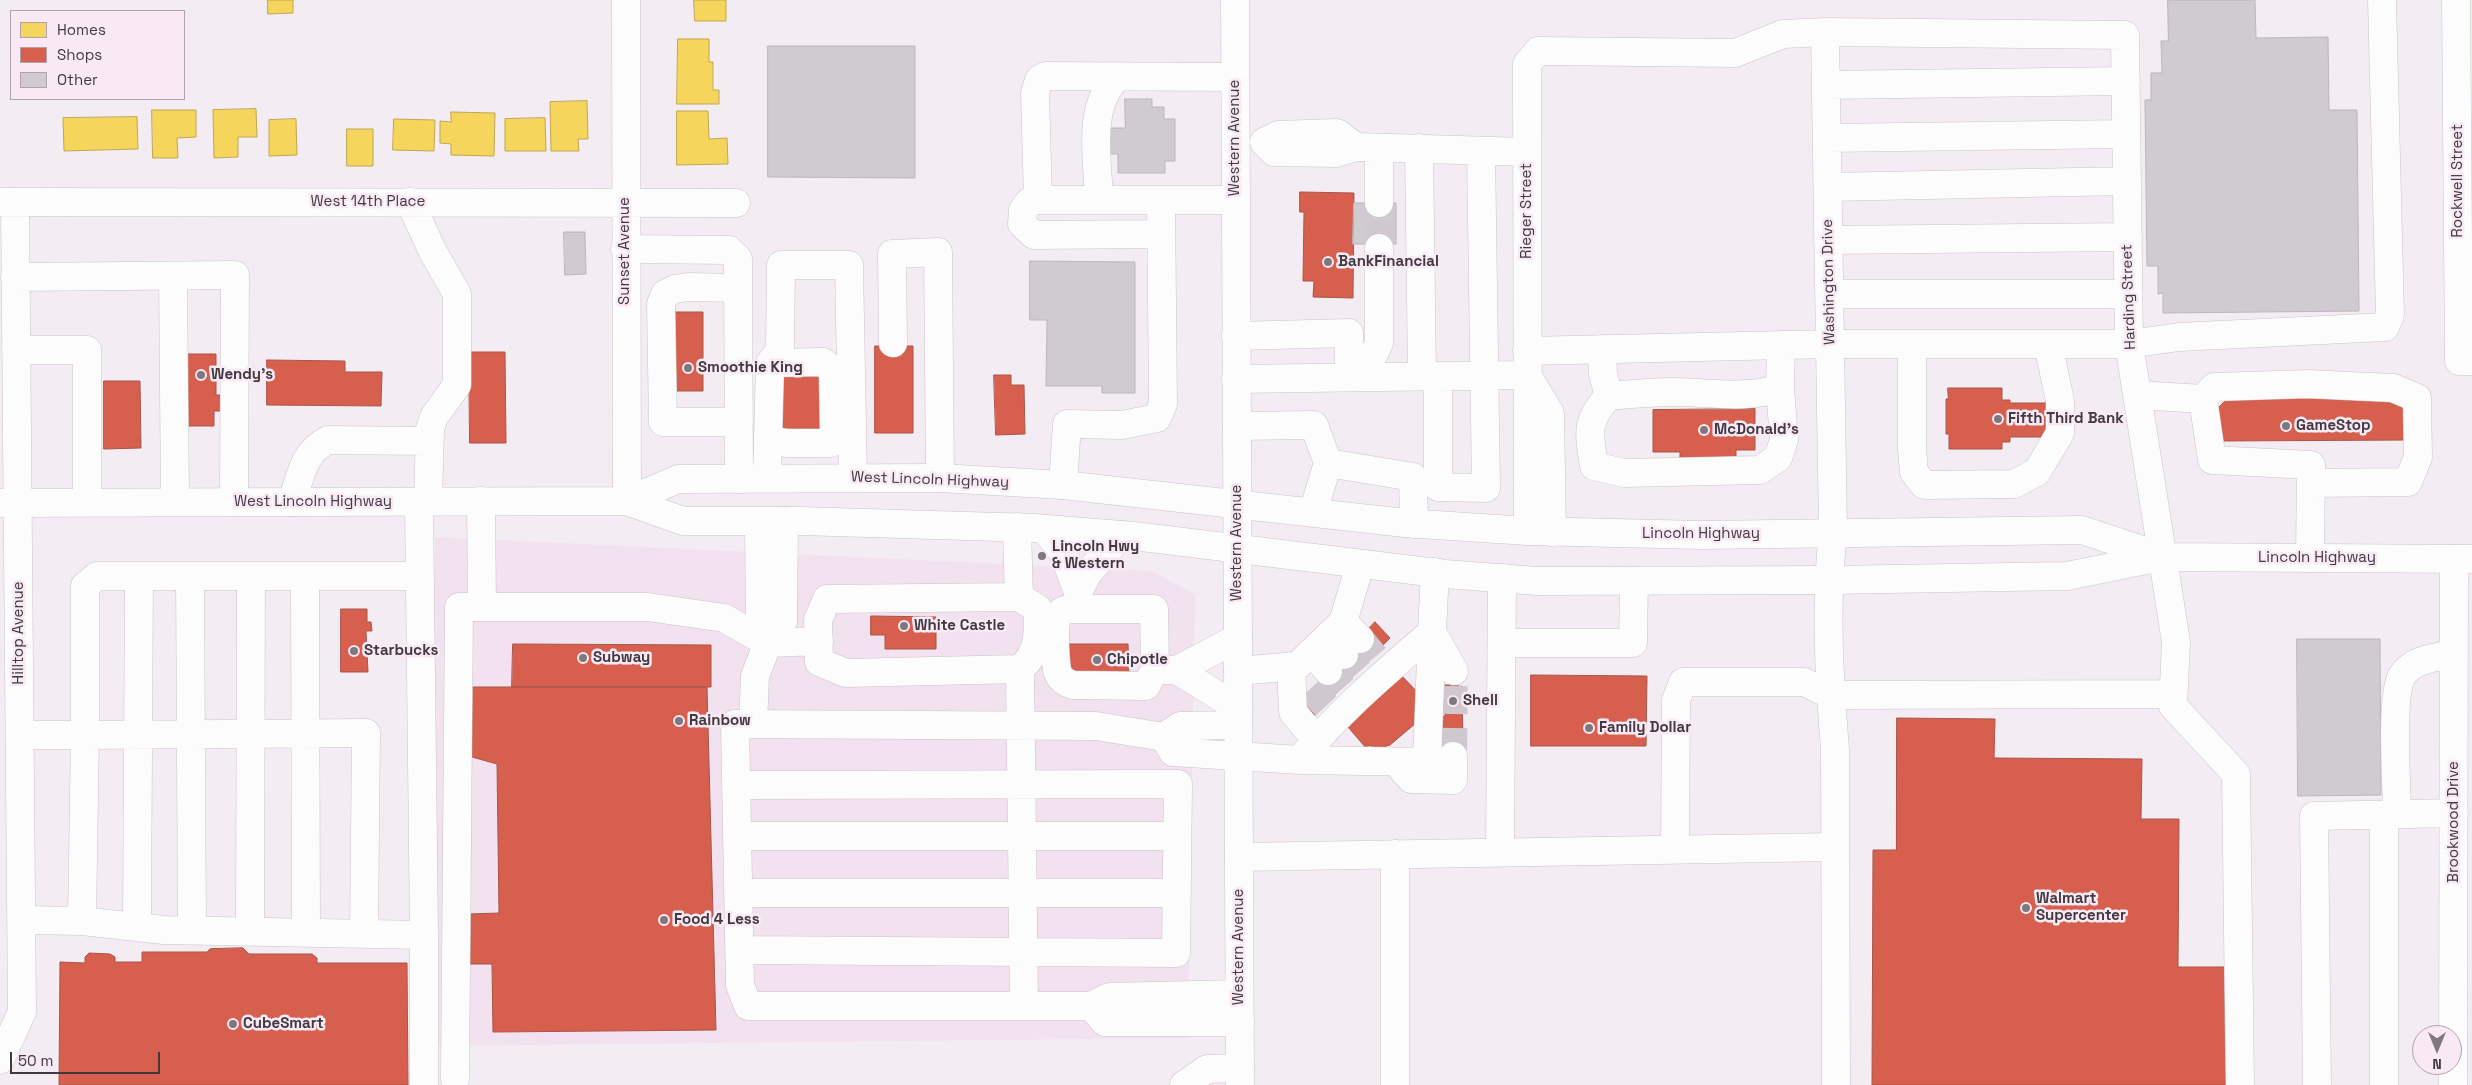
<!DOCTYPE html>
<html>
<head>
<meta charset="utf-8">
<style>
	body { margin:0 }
	#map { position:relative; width:2472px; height:1085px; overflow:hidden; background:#f4ecf3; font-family:"Space Grotesk",sans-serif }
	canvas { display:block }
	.legend { position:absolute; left:10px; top:10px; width:175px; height:90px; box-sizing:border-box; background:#f8e9f5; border:1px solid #aea3ac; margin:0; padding:6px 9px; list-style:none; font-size:15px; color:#403a3f }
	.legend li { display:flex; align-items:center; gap:10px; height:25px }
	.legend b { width:25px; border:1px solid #aea3ac }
	.north { position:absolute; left:2412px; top:1025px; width:50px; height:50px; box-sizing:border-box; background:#f8e9f5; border:1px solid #aea3ac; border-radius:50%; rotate:180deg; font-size:14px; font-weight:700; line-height:20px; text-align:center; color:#403a3f }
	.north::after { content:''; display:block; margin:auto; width:18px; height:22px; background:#7f787e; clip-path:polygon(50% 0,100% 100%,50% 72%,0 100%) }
	.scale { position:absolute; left:10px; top:1052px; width:150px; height:22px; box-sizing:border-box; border:2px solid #403a3f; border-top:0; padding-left:6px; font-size:15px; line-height:18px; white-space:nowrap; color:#403a3f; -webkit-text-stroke:4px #f8e9f5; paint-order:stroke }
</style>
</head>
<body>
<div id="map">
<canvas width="2472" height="1085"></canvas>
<ul class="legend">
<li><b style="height:14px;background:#f6d55c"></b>Homes</li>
<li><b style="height:14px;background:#d6604d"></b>Shops</li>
<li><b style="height:14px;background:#d0cbd0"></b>Other</li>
</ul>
<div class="north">N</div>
<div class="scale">50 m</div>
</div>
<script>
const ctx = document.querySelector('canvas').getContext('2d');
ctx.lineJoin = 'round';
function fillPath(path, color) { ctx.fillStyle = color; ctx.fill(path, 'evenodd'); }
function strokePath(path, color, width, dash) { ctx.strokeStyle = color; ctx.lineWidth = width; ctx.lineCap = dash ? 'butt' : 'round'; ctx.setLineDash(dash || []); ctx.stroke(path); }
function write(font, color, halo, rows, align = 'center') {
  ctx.font = font + ' "Space Grotesk",sans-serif'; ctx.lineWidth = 5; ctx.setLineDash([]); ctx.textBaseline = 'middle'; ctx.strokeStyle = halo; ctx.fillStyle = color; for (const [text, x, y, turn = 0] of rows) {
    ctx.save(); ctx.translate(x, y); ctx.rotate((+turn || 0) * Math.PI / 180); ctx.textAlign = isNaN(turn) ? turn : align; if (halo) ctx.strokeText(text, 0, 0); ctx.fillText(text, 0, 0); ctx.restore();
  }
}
const built = new Path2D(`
	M435 537 1152 571 1195 594 1188 1038 432 1046Z`);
const homes = new Path2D(`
	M268 0H293V13L268 14Z
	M694 0H726V21H695Z
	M678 39H709V62H713V90H719V104H677Z
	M587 101 588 139H578L579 151H551L550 102Z
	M256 109 257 137H238V157L214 158 213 110Z
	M152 110H196V137L177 138 178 158H153Z
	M677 111H708L709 139 727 138 728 164 677 165Z
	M451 112 495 113 494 156 451 155V144L440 143V121L451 122Z
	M137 117 138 149 64 151 63 118Z
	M545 118 546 151H505V119Z
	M296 119 297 155 269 156V120Z
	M394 119 435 120 434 151 393 150Z
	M347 129H373V166H347Z`);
const shops = new Path2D(`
	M1300 192 1354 193 1353 298 1313 297 1314 281H1303L1304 212H1300Z
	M667 312H703V391H673Z
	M875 346H913V433H875Z
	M469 352H505L506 443H470Z
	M186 354H216V395H221V411H214V426H186Z
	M267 360 345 361V372H382L381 406 267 405Z
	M824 375 825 429 779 430V376Z
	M994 375H1011V385H1024L1025 434 996 435Z
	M104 381H140L141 448 104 449Z
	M1948 388H2002V400H2010V403H2050V437H2010V442H2002V449H1949V434H1946V399H1948Z
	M2394 396 2407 408V440L2218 441 2217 409 2228 398Z
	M1755 409V450H1736V458H1680V452H1653V410Z
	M341 609H367V622H371L372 631H366L368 672H341Z
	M871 616 936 617V649H885V635H871Z
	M1375 622 1390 638 1315 715 1301 702Z
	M513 644 711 645V687H512Z
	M1066 644H1128L1129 676H1066Z
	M1448 672 1458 673V687L1462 686 1463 741H1458V757L1446 749H1435L1440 717 1445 716V685H1449Z
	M1401 675 1421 696 1416 723 1390 745 1374 750 1370 745 1366 748 1348 727Z
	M1531 675 1647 676 1646 746H1531Z
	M472 687H707L716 1030 493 1032 492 964H457L469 914 499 913 497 764 472 757Z
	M1897 718 1995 719 1994 758 2142 759 2141 819H2179L2178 967H2227L2226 1085H1872L1873 850H1896Z
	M243 948 249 954H312L317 958V963H407L408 1085H59L60 962 85 963V957L89 953 110 954 115 957V962H142V952H207L210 949Z`);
const building = new Path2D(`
	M2168 0H2255L2256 38 2328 37 2329 110H2357L2359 311 2163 313V293L2158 294V266H2147L2145 100H2151V73H2162L2161 41H2168Z
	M768 46H915V178L768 177Z
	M1125 99H1152V107H1164V119H1175V161H1165V173H1118V154H1108V128H1125Z
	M1354 203H1396V244H1353Z
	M564 232H585L586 274 565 275Z
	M1030 261 1135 262V393H1102V386H1046L1047 320H1030Z
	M2297 639H2380L2381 795 2298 796Z`);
const minorTunnel = new Path2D(`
	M1379 248V203
	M1360 639 1375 657
	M1344 655 1359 672
	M1328 671 1343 688
	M1310 689 1326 706
	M1453 756 1454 671`);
const minor = new Path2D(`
	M626 0 627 501
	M2456 0 2459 361H2472
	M1825 32 1833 532C1825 604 1829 677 1835 749L1836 1085
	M1826 85 2126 81
	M1827 138 2126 134
	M1356 147 1337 133 1278 135 1264 142 1274 152 1337 153 1356 147 1527 152
	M1379 148V203
	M1419 148 1422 376
	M1828 187 2127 181
	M1038 200 1035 93 1039 80 1046 76 1235 77
	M1099 200C1098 162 1086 105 1118 77
	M1161 200H1038L1029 202 1023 210 1022 224 1034 235 1161 234
	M0 202 736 203
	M410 202 433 252 457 294V385L434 417 430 429 428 502
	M1828 240 2128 237
	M625 249 729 250 738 259 739 479
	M173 276 175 502
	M15 277 235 275 234 502
	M738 288 688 287 675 289 665 294 661 304 663 422H739
	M1829 294H2128
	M1236 336 1349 333V377
	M893 343 892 254 938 252 940 478
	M1912 344V449L1914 472 1924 485 2014 484 2037 472 2060 433V401L2048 344
	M1602 349 1603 374 1609 396
	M16 350H87V502
	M1527 351 1830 344H2129L2179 337 2385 327 2390 315 2382 0
	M1527 375 1550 413 1552 532
	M1438 376V487L1486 488 1481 151
	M1363 377 1379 343V248
	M1236 379 1527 375
	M1780 387C1753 400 1705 392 1674 392 1652 392 1631 394 1609 396 1585 421 1589 433 1594 466L1624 473 1760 470 1778 458 1784 440 1780 387 1781 345
	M2137 395 2203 399 2212 460 2311 465 2310 558
	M2203 399 2214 387 2307 384 2393 388 2417 398 2418 457 2408 482 2311 483
	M1237 426 1314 425 1328 463 1413 477 1414 524
	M768 440 787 443H830L834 433 833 371 823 362 770 363
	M767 478 770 363 780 350 781 265H849L853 477
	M1063 485 1067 424 1122 425 1157 418 1163 404 1161 200H1236
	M481 501 482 607
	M292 502C301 476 302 453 328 440L429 441
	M419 502 424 935
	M1313 512 1328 463
	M759 522 760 621 771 635 783 621 784 521
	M1017 527 1019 597
	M1044 529 1063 552 1078 592 1088 573 1121 535
	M1528 531 1527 64 1538 51 1735 53 1783 34 1825 32 2125 35 2129 344 2176 642 2173 706 2236 774 2240 1085
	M190 576 192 930
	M305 576 306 932
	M1078 592 1079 609C1072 609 1063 608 1058 615 1053 622 1055 666 1058 673 1061 680 1066 683 1073 685L1146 686 1155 670
	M1019 597 1037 608C1039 632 1039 653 1020 669L846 673 819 662 818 620 827 599Z
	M1079 609H1154L1155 670H1177
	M1343 622 1360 639
	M1432 632 1454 671
	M1329 635 1344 655
	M1238 638 1177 670 1238 708
	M1502 643H1633L1634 581
	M1312 652 1328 671
	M1291 666 1293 712 1316 740
	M1020 669 1024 1006
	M1238 671 1297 666 1343 622 1360 565
	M753 724 755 676 771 635
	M1238 725 1180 726 1164 737 1173 752 1300 760C1338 712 1386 672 1432 632L1435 572
	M20 735H85L82 921 22 920
	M1164 737 1096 726 735 724 740 985 748 1006H1091L1109 997 1239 994
	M1300 760 1427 762 1432 632
	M1402 769 1411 779 1453 780V756
	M736 785 1178 784 1176 953 739 950
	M2397 814C2397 787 2390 696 2402 676 2412 659 2437 657 2454 654
	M2384 815V1085
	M737 836H1177
	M1675 849 1676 700 1683 682H1804L1831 695 2173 694
	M1500 852 1502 578
	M1239 857 1835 847
	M738 893H1177
	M82 921 164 930 424 935V1085
	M137 927 139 576
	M250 931 251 576
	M364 933 366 733 85 735V586L97 576H420
	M1091 1006 1105 1022H1240
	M0 1060 22 1012 15 202
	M455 1079 459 607H648L724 618 768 643 819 641
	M1184 1085 1207 1069 1240 1068
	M1395 1085V854
	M2317 1085 2314 816 2454 813
	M2453 1085 2454 559`);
const major = new Path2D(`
	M1235 0 1240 1085
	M627 501 678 479 940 478 1063 485 1405 523 1528 531 1702 535 2082 530 2160 556
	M0 503 627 501 683 521H800L1034 528 1134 536 1445 574 1537 581 1832 580 2067 576 2161 557 2472 559`);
const markers = [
	[1328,262,5,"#7f787e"],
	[688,368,5,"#7f787e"],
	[201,375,5,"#7f787e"],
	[1998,419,5,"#7f787e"],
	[2286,426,5,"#7f787e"],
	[1704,430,5,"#7f787e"],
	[1042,556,5,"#7f787e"],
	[904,626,5,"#7f787e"],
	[354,651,5,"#7f787e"],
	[583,658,5,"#7f787e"],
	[1097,660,5,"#7f787e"],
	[1453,701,5,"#7f787e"],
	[679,721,5,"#7f787e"],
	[1589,728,5,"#7f787e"],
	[2026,908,5,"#7f787e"],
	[664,920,5,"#7f787e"],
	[233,1024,5,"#7f787e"]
];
const streetNames = [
	["Western Avenue",1235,138,-90],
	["Rockwell Street",2458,181,-90],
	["West 14th Place",368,202],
	["Rieger Street",1527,211,-90],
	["Sunset Avenue",625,251,-90],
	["Washington Drive",1829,282,-91],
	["Harding Street",2129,297,-92],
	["West Lincoln Highway",930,480,2],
	["West Lincoln Highway",313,502],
	["Lincoln Highway",1701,534],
	["Western Avenue",1237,543,-90],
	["Lincoln Highway",2317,558],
	["Hilltop Avenue",19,633,-90],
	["Brookwood Drive",2454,822,-90],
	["Western Avenue",1239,947,-90]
];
const poiNames = [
	["BankFinancial",1338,262],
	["Smoothie King",698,368],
	["Wendy's",211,375],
	["Fifth Third Bank",2008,419],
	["GameStop",2296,426],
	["McDonald's",1714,430],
	["Lincoln Hwy",1052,547],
	["& Western",1052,564],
	["White Castle",914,626],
	["Starbucks",364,651],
	["Subway",593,658],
	["Chipotle",1107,660],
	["Shell",1463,701],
	["Rainbow",689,721],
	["Family Dollar",1599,728],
	["Walmart",2036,899],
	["Supercenter",2036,916],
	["Food 4 Less",674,920],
	["CubeSmart",243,1024]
];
fillPath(built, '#f2e2ef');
fillPath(homes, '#f6d55c');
strokePath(homes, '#bfa653', 1);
fillPath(shops, '#d6604d');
strokePath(shops, '#a95549', 1);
fillPath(building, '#d0cbd0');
strokePath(building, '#bbb6bb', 1);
strokePath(minorTunnel, '#d0c8cf', 28, [28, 14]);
strokePath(minor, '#c9c3c8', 29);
strokePath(major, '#c9c3c8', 29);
strokePath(minor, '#fdfcfd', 28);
strokePath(major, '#fdfcfd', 28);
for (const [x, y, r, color] of markers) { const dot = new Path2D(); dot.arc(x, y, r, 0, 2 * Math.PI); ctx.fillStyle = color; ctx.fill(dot); strokePath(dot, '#f8e9f5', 2); }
write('15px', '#403a3f', '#f8e9f5', streetNames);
write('bold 15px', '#403a3f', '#f8e9f5', poiNames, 'left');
</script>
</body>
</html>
